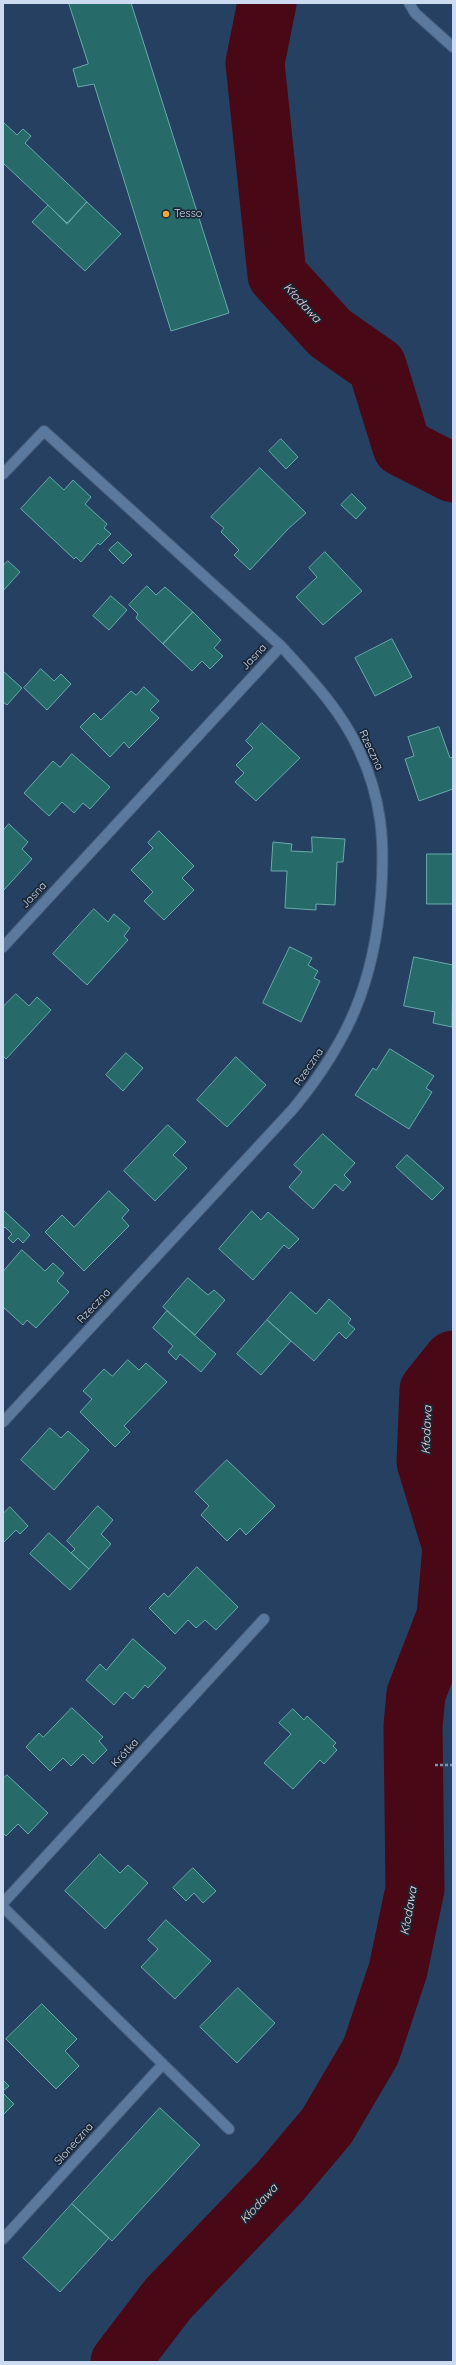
<!DOCTYPE html>
<html>
<head>
<meta charset="utf-8">
<style>
	body { margin:0 }
	#map { position:relative; width:456px; height:2365px; overflow:hidden; background:#264062; font-family:Quicksand,sans-serif }
	canvas { display:block }
	.frame { position:absolute; inset:0; border:4px solid #ccdbf0; pointer-events:none }
</style>
</head>
<body>
<div id="map">
<canvas width="456" height="2365"></canvas>
<div class="frame"></div>
</div>
<script>
const ctx = document.querySelector('canvas').getContext('2d');
ctx.lineJoin = 'round';
function strokePath(path, color, width, dash) { ctx.strokeStyle = color; ctx.lineWidth = width; ctx.lineCap = dash ? 'butt' : 'round'; ctx.setLineDash(dash || []); ctx.stroke(path); }
function fillPath(path, color) { ctx.fillStyle = color; ctx.fill(path, 'evenodd'); }
function write(font, color, halo, rows, align = 'center') {
  ctx.font = font + ' Quicksand,sans-serif'; ctx.lineWidth = 3.5; ctx.setLineDash([]); ctx.textBaseline = 'middle'; ctx.strokeStyle = halo; ctx.fillStyle = color; for (const [text, x, y, turn = 0] of rows) {
    ctx.save(); ctx.translate(x, y); ctx.rotate((+turn || 0) * Math.PI / 180); ctx.textAlign = isNaN(turn) ? turn : align; if (halo) ctx.strokeText(text, 0, 0); ctx.fillText(text, 0, 0); ctx.restore();
  }
}
const river = new Path2D(`
	M267 3 255 63 277 275 330 333 377 366 402 447 453 473
	M120 2362 168 2299 279 2183 327 2126 371 2051 398 1970 415 1889 413 1726 416 1694 446 1616 452 1547 426 1462 429 1390 453 1360`);
const building = new Path2D(`
	M69 3H131L229 313 171 331 94 84 78 87 73 69 88 64Z
	M3 122 17 135 23 129 31 136 25 143 87 202 67 223 3 163Z
	M87 202 121 234 85 271 32 222 48 205 67 224Z
	M281 439 298 457 286 469 269 451Z
	M260 468 306 513 288 529 250 570 234 555 239 550 221 532 224 528 211 517Z
	M50 477 64 490 73 480 91 497 85 504 107 524 104 528 111 534 100 545 98 543 81 562 76 557 74 559 21 509Z
	M352 494 366 508 356 519 341 505Z
	M118 542 132 555 123 564 109 550Z
	M325 552 362 591 323 625 296 597 317 577 309 568Z
	M8 561 20 572 3 591V566Z
	M147 586 156 595 165 587 193 612 163 644 136 618 138 614 129 605Z
	M111 596 127 610 109 630 93 616Z
	M193 612 221 640 214 648 223 656 210 669 202 661 192 671 163 644Z
	M392 639 412 677 375 696 355 658Z
	M41 669 54 681 61 674 71 684 47 710 24 688Z
	M3 671 22 688 7 705 3 702Z
	M144 687 159 701 150 710 159 718 129 748 124 742 110 757 80 727 94 713 101 720 131 691 136 695Z
	M262 723 300 758 256 801 235 782 244 773 236 765 253 748 246 741Z
	M439 727 450 758 453 757V789L419 801 405 759 414 756 408 737Z
	M72 754 110 787 90 809 83 803 74 813 62 802 49 816 24 793 53 761 60 767Z
	M9 824 28 842 22 849 32 859 3 891V831Z
	M159 831 194 866 182 878 194 890 164 920 144 901 153 892 131 870 153 848 148 843Z
	M312 837 345 839 343 862H337L335 905 316 904V910L285 908 287 871H271L273 842 292 844 291 851 312 852Z
	M427 854H453V904H427Z
	M94 909 108 922 114 914 130 928 124 936 128 940 87 985 53 954Z
	M290 947 312 958 308 965 318 971 314 978 320 981 301 1022 263 1003Z
	M414 957 453 965 452 1027 433 1023 435 1012 404 1006Z
	M16 994 29 1006 37 997 51 1010 6 1059 3 1056V1007Z
	M390 1049 434 1076 426 1088 432 1092 409 1129 355 1095 373 1068 376 1070Z
	M126 1053 143 1068 123 1091 106 1075Z
	M236 1057 266 1085 227 1127 197 1100Z
	M168 1125 186 1142 173 1155 187 1168 155 1201 124 1171Z
	M323 1134 355 1163 344 1175 351 1182 343 1191 335 1184 313 1209 289 1187 302 1172 294 1165Z
	M407 1155 444 1188 432 1200 396 1167Z
	M109 1191 129 1210 122 1218 129 1226 84 1271 45 1232 62 1215 74 1227Z
	M3 1210 30 1235 23 1243 18 1238 13 1243 8 1238 12 1234 5 1227 3 1229Z
	M252 1211 261 1220 268 1212 299 1239 289 1249 284 1245 253 1280 219 1249Z
	M22 1250 45 1271 53 1263 64 1273 57 1281 69 1292 36 1328 27 1320 23 1325 3 1307V1272Z
	M188 1278 208 1295 214 1290 225 1300 195 1335 163 1307Z
	M291 1292 316 1314 329 1299 351 1319 348 1323 355 1329 346 1339 339 1332 314 1361 267 1320Z
	M167 1311 216 1354 201 1372 180 1354 176 1360 168 1352 173 1346 153 1328Z
	M267 1320 291 1341 261 1375 237 1354Z
	M128 1360 139 1370 146 1363 167 1382 124 1426 130 1432 115 1447 80 1412 92 1399 83 1391 104 1369 112 1376Z
	M50 1428 61 1438 68 1431 89 1450 54 1490 21 1460Z
	M227 1460 275 1506 246 1535 240 1528 227 1541 201 1515 209 1506 195 1492Z
	M98 1506 113 1520 101 1534 111 1544 89 1569 71 1553 75 1549 67 1541Z
	M10 1507 28 1526 20 1534 16 1530 3 1543V1514Z
	M49 1533 89 1569 70 1590 30 1554Z
	M197 1567 238 1607 216 1630 205 1620 196 1628 188 1620 175 1634 149 1608 164 1593 168 1597Z
	M133 1639 166 1668 148 1688 145 1685 133 1699 125 1692 114 1705 86 1680 100 1664 106 1670Z
	M72 1708 103 1737 99 1741 107 1750 93 1764 83 1754 71 1766 63 1758 50 1771 26 1747 39 1733 43 1737Z
	M293 1709 304 1720 307 1716 336 1743 333 1746 337 1750 324 1764 320 1760 293 1789 264 1763 291 1734 279 1723Z
	M7 1775 48 1813 28 1834 18 1824 6 1836 3 1833V1779Z
	M100 1854 120 1873 128 1865 148 1883 105 1929 65 1891Z
	M193 1868 216 1891 203 1903 194 1893 186 1901 173 1888Z
	M166 1920 211 1961 175 1999 141 1967 158 1949 148 1940Z
	M238 1988 275 2023 237 2063 200 2027Z
	M42 2004 77 2039 65 2051 79 2066 56 2089 6 2039Z
	M3 2080 9 2086 3 2091Z
	M3 2093 14 2104 3 2115Z
	M160 2108 200 2145 112 2241 72 2204Z
	M72 2204 109 2238 60 2292 23 2258Z`);
const path = new Path2D(`
	M435 1765H453`);
const minor = new Path2D(`
	M409 3 415 13 453 47
	M3 474 44 431 281 646 3 947
	M3 1422 293 1109C349 1041 374 982 381 895 385 841 382 799 359 750 341 710 310 678 281 646
	M3 1903 264 1619
	M3 1907 229 2129
	M3 2239 163 2064`);
const markers = [
	[166,214,4,"#eda83b"]
];
const poiNames = [
	["Tesso",174,214]
];
const streetNames = [
	["Jasna",254,657,-47],
	["Rzeczna",371,750,65],
	["Jasna",34,895,-47],
	["Rzeczna",309,1067,-56],
	["Rzeczna",94,1306,-47],
	["Krótka",125,1753,-47],
	["Słoneczna",74,2144,-48]
];
const waterNames = [
	["Kłodawa",302,303,47],
	["Kłodawa",427,1430,-88],
	["Kłodawa",409,1911,-80],
	["Kłodawa",259,2204,-47]
];
strokePath(river, '#480816', 59);
fillPath(building, '#276a6a');
strokePath(building, '#69aaa9', 1);
strokePath(minor, '#465c78', 12);
strokePath(path, '#7d92ad', 2.5, [3, 2]);
strokePath(minor, '#5b789d', 10);
for (const [x, y, r, color] of markers) { const dot = new Path2D(); dot.arc(x, y, r, 0, 2 * Math.PI); ctx.fillStyle = color; ctx.fill(dot); strokePath(dot, '#1b2736', 1.5); }
write('11px', '#ccdbf0', '#1b2736', poiNames, 'left');
write('11px', '#ccdbf0', '#1b2736', streetNames);
write('italic 12px', '#f0d6d7', '#1b2736', waterNames);
</script>
</body>
</html>
